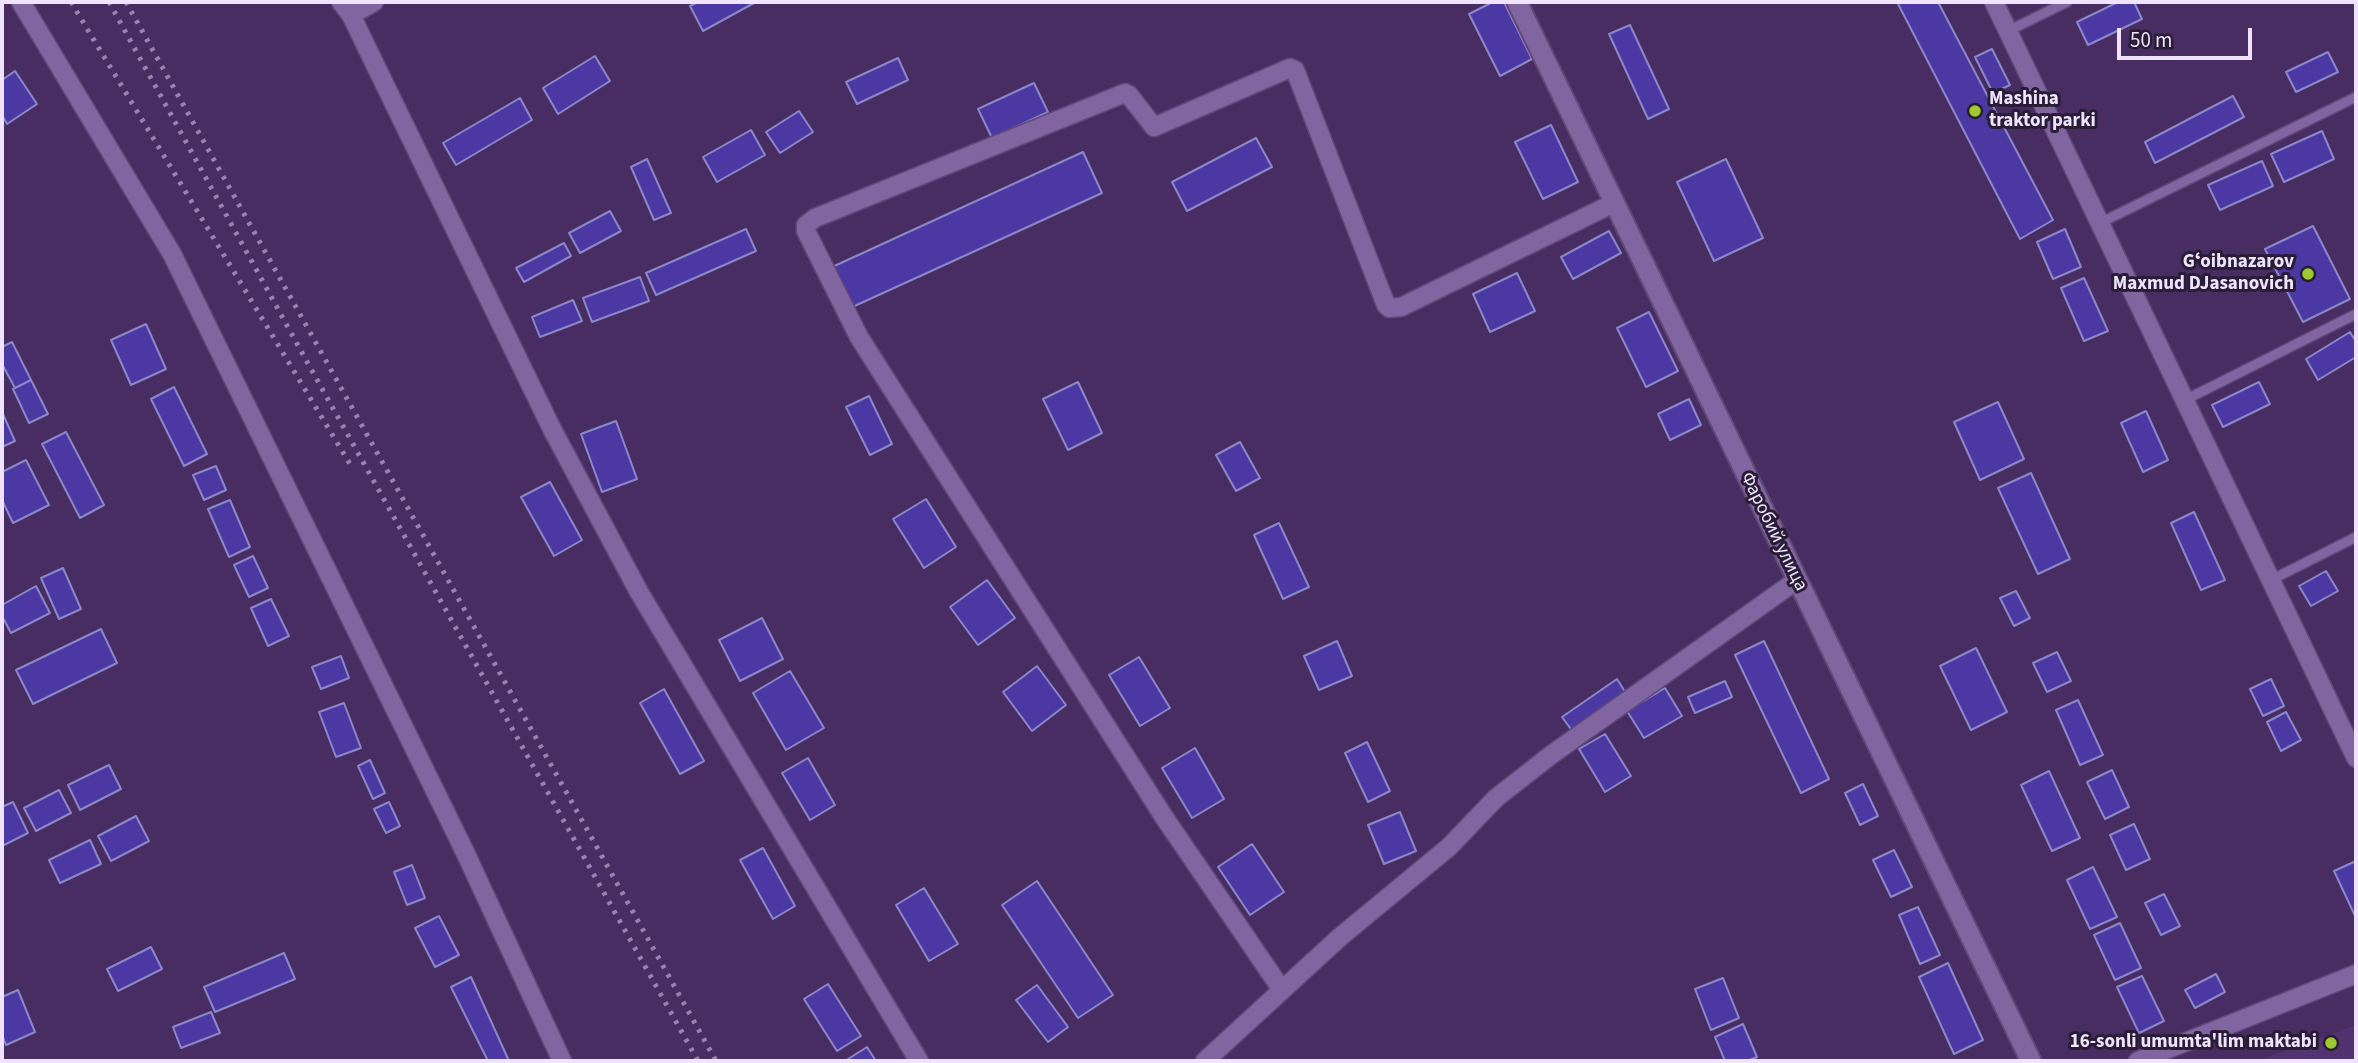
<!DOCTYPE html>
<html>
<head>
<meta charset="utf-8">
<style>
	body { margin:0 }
	#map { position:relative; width:2358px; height:1063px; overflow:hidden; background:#482d63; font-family:"Source Sans 3",sans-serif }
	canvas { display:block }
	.frame { position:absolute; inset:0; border:4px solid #efe3fe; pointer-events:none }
	.scale { position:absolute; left:2117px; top:28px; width:135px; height:32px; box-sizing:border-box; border:4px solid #efe3fe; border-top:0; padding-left:9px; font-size:21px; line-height:24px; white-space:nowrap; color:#efe3fe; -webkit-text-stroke:5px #291d36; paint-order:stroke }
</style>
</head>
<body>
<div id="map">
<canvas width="2358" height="1063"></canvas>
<div class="frame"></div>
<div class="scale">50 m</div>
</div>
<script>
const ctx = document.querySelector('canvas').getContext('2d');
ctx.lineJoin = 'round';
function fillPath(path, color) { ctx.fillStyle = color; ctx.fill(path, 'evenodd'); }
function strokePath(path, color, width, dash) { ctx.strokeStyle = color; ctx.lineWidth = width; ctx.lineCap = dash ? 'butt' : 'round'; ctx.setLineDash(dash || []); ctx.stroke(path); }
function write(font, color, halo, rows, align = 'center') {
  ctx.font = font + ' "Source Sans 3",sans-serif'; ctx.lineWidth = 6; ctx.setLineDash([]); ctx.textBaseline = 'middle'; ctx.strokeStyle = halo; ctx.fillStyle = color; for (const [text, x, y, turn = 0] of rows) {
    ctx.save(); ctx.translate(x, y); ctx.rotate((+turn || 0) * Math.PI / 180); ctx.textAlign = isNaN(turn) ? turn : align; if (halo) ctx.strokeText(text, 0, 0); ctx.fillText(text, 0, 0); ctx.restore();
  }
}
const built = new Path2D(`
	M2356 1025V1061H2257Z`);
const building = new Path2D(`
	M698 2H754V3L703 31 690 6Z
	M1493 2H1504L1532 59 1500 76 1469 14Z
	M1897 2H1938L2053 220 2020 239Z
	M2118 2H2134L2142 19 2088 45 2077 22Z
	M1630 25 1669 109 1648 119 1609 34Z
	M1992 49 2010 85 1993 93 1975 57Z
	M2328 52 2338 72 2296 92 2286 72Z
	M595 56 610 81 558 114 543 88Z
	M898 58 908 80 857 104 846 82Z
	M15 71 37 104 7 124 2 115V80Z
	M1034 83 1048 112 992 138 978 109Z
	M2233 96 2244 117 2155 163 2145 142Z
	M520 98 532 120 456 165 443 143Z
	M799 111 813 132 780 153 766 132Z
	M1551 125 1578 182 1543 199 1515 142Z
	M751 130 765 155 717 182 703 157Z
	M2322 131 2334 159 2284 182 2271 154Z
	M1256 138 1272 167 1187 211 1172 182Z
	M1083 152 1102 193 848 309 830 268Z
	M647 159 671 213 654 220 631 167Z
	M1726 159 1763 238 1714 261 1677 182Z
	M2262 161 2273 186 2220 210 2208 185Z
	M610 211 621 231 580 253 569 233Z
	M2313 226 2350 299 2303 322 2265 249Z
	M746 229 756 251 656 295 646 273Z
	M2065 229 2081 267 2053 279 2037 242Z
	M1609 231 1621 253 1573 279 1561 257Z
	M564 243 571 256 524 282 516 268Z
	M1517 273 1535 311 1490 332 1473 294Z
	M640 277 649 301 592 322 583 298Z
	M2084 278 2108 331 2084 341 2061 288Z
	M573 300 582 321 540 337 532 317Z
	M1649 312 1678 371 1646 387 1617 328Z
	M146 324 166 369 131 385 111 340Z
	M2350 332 2356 342V357L2318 380 2306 359Z
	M12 342 31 380 15 388 2 364V347Z
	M31 380 48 414 29 423 13 389Z
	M1078 382 1102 433 1068 450 1043 399Z
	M2259 382 2270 404 2223 427 2212 405Z
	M174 387 207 454 184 466 151 399Z
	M869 396 892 444 870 455 846 407Z
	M1689 399 1701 425 1670 440 1658 414Z
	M1998 402 2024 459 1980 480 1954 422Z
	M2146 411 2168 460 2143 472 2121 423Z
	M2 412 15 441 2 447Z
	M616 421 637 479 602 492 581 434Z
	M66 432 104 505 80 518 42 444Z
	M1240 442 1260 478 1236 491 1216 455Z
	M26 460 49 505 13 523 2 500V472Z
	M216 466 226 490 204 500 193 475Z
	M2031 473 2070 559 2038 574 1998 488Z
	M550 482 582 540 554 556 521 497Z
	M926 499 956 547 924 568 893 519Z
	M230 500 250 547 229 557 208 509Z
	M2194 512 2225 580 2201 590 2171 523Z
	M1279 523 1309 587 1283 599 1254 535Z
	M253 556 268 588 249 597 234 565Z
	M63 568 81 609 59 619 41 578Z
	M2326 571 2338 591 2311 606 2299 586Z
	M987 580 1015 618 978 645 950 607Z
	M36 586 50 613 11 633 2 616V605Z
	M2016 591 2030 618 2014 626 2000 598Z
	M271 599 289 636 268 646 251 608Z
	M762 618 783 659 740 681 719 640Z
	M101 629 117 663 33 704 16 670Z
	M1337 641 1352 676 1319 690 1304 656Z
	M1764 641 1829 779 1801 793 1735 655Z
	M1976 648 2007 712 1971 730 1940 666Z
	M2057 652 2071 681 2047 692 2033 663Z
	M341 656 349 678 321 689 312 667Z
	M1139 657 1170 708 1140 726 1109 675Z
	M1037 666 1066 705 1032 731 1003 692Z
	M790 671 824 728 786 750 753 693Z
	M1617 679 1627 695 1573 732 1562 717Z
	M2271 679 2284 706 2263 716 2250 689Z
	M1725 681 1732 697 1695 713 1688 697Z
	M1665 688 1682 716 1644 738 1627 711Z
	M664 689 704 761 680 774 640 703Z
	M2078 700 2103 755 2080 765 2056 710Z
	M344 703 361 748 336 757 319 712Z
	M2286 712 2301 740 2281 751 2267 722Z
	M1605 734 1631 776 1605 792 1579 749Z
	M1367 742 1390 791 1368 802 1345 753Z
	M1195 748 1224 799 1192 818 1162 768Z
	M808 758 835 805 810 820 782 773Z
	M370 760 385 793 373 799 358 766Z
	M109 765 121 789 80 810 68 785Z
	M2112 770 2129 807 2105 819 2087 782Z
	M2049 771 2080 838 2052 851 2021 785Z
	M1863 784 1878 816 1860 825 1845 793Z
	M59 790 71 813 36 831 24 808Z
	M13 802 28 833 2 846V807Z
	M389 802 400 826 386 833 374 809Z
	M1400 812 1416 851 1384 864 1368 825Z
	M136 816 149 841 111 861 98 836Z
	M2134 824 2150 859 2126 870 2110 835Z
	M90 840 101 864 60 883 49 860Z
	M1252 844 1284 892 1250 915 1218 867Z
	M763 848 795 906 773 919 740 860Z
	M1894 850 1912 887 1891 897 1873 860Z
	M2356 861V918L2334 871Z
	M412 865 425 898 407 905 394 872Z
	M2093 867 2117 917 2090 929 2067 880Z
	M1037 881 1113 995 1078 1018 1002 905Z
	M924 888 958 944 929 961 896 905Z
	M2164 894 2180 926 2161 935 2145 903Z
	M1918 907 1940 955 1920 964 1899 915Z
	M439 916 459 955 435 967 415 928Z
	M2120 923 2141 968 2115 980 2094 935Z
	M151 947 162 969 118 991 107 969Z
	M284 953 295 979 215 1012 204 987Z
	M1948 963 1983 1040 1954 1054 1919 977Z
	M2216 974 2225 992 2195 1008 2185 990Z
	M2142 976 2164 1021 2139 1033 2117 987Z
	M471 977 509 1061H488L451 987Z
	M1723 978 1739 1018 1711 1030 1695 989Z
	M828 984 861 1036 837 1051 804 999Z
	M1037 985 1068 1027 1048 1042 1016 1000Z
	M18 990 35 1032 6 1045 2 1035V997Z
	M211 1012 220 1033 181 1048 173 1027Z
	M1743 1024 1757 1057 1747 1061H1725L1715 1037Z
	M867 1047 876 1061H845Z`);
const service = new Path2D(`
	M2008 31 2067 2
	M2100 223 2356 97
	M2185 400 2356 314
	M2271 580 2356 537`);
const minor = new Path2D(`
	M21 2 172 254 465 852 562 1061
	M341 2 351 15 552 429 639 592 919 1061
	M1994 2 2356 758
	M351 15 374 2
	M1282 990 1164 817 859 337 806 231V225L815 218 1125 93 1129 95 1154 127 1290 68 1295 70 1386 305 1389 308 1401 307 1614 203
	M1205 1061 1340 937 1449 847 1496 798 1551 755 1797 580
	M2138 1061 2356 974`);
const tertiary = new Path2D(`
	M1517 2 2031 1061`);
const rail = new Path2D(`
	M71 2 353 469
	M109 2 306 360 698 1061
	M126 2 716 1061`);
const markers = [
	[1975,111,7,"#9dca30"],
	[2308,274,7,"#9dca30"],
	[2331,1043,7,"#9dca30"]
];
const poiNames = [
	["Mashina",1989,100,"left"],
	["traktor parki",1989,122,"left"],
	["Gʻoibnazarov",2294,263],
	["Maxmud DJasanovich",2294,285],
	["16-sonli umumta'lim maktabi",2317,1043]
];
const streetNames = [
	["Фаробий улица",1773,532,64]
];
fillPath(built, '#513370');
fillPath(building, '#4b38a3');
strokePath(building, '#8a88c8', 2);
strokePath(service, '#604877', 12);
strokePath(minor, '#604877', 21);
strokePath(tertiary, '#604877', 23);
strokePath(service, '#8165a0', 9);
strokePath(minor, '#8165a0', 18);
strokePath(tertiary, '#8165a0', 19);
strokePath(rail, '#9783ac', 5, [3.5, 7]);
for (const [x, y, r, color] of markers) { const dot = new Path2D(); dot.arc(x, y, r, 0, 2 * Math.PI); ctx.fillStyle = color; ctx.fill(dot); strokePath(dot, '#291d36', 2.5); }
write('bold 19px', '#efe3fe', '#291d36', poiNames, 'right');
write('19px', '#efe3fe', '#291d36', streetNames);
</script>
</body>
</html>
